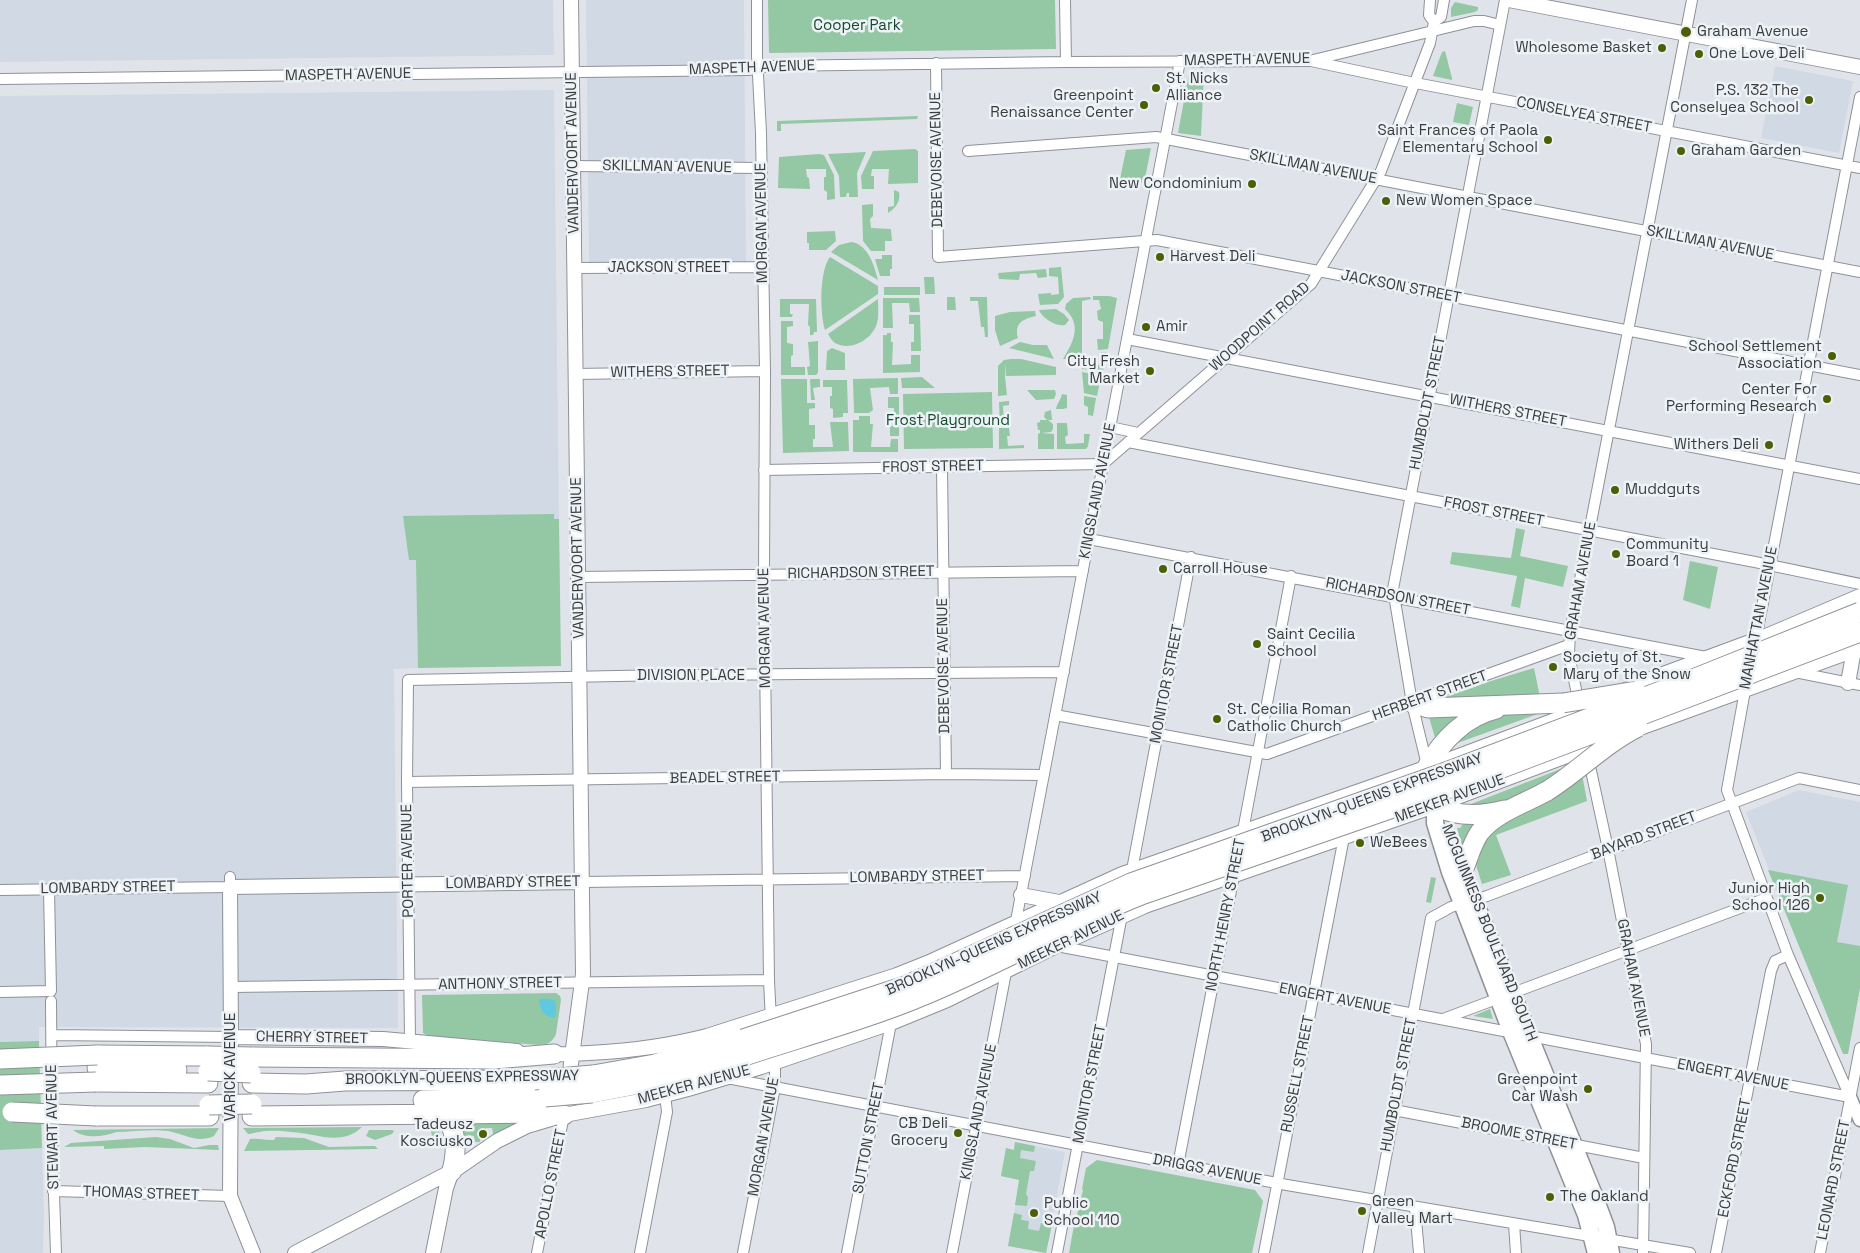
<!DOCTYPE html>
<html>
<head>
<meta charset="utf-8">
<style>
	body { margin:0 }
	canvas { display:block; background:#e0e4ea }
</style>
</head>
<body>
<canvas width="1860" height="1253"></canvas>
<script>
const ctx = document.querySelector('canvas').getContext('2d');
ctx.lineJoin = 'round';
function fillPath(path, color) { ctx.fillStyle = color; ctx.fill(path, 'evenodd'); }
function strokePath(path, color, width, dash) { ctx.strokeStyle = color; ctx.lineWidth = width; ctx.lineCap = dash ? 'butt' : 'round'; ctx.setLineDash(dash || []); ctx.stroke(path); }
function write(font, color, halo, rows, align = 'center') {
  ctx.font = font + ' "Space Grotesk",sans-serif'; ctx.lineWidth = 5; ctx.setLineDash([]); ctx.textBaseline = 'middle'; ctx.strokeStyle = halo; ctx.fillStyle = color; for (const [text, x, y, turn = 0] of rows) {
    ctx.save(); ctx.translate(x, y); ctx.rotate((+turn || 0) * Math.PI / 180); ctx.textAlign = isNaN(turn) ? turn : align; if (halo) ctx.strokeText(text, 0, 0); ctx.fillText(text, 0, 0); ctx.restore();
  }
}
const built = new Path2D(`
	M0 0H553L554 55 0 62Z
	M586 0H744L746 263H589Z
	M1775 66 1853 81 1839 153 1761 138Z
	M554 90 559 522 416 525 418 668 394 669 398 1028 39 1027V1041L0 1042V96Z
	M1799 790 1860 802V983L1821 1000 1746 812Z
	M1015 1142 1065 1152 1046 1253 1008 1246 1020 1180 1001 1176 1006 1148 1014 1150Z
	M42 1148 44 1215 43 1253H0V1150Z`);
const green = new Path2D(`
	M768 0H1055L1056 49 769 53Z
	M1455 2 1478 7V10L1475 12 1451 17V8Z
	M1445 51 1452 78V80L1433 76 1442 52Z
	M1189 73H1204L1201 136 1178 133Z
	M1457 103 1473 107 1469 125 1453 122Z
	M918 116 917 119 781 124V131H777V121Z
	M1151 148 1144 183 1120 179 1126 150Z
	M915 149 918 151V183L888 184 889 169H872L871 176H874V189H862L861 176 873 151Z
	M866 152 857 173 858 197H849V193H847L846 197H840L839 176 828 154Z
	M819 154 824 155 834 175 835 199 827 200V192L824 190V177H826V169H806L807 177 809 178 810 189 778 188 779 157Z
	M894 190 899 192C901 201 895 209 888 213V207L894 206Z
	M873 204V216L870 219 871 228 891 229 892 241H885V251H871L863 241 862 205Z
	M835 231 836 241 826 250H809V243H807V232Z
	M851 242C868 244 874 265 878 280L831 252 839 245Z
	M882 255H892V269H890V276H880L875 259H882Z
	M830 257 878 286V294L825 330C820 314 819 271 830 257Z
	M1061 267 1064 297 1058 304 1040 305 1038 294 1051 293V295L1059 294 1058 277 1049 276V268Z
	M1046 269 1047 277 1038 278 1036 273 1020 274 1019 280 999 279 998 273Z
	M924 277H934L935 294H925Z
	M884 287H920V295H884Z
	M1093 296H1109L1117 298 1108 349 1098 350 1097 339H1103V322L1098 320 1097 311 1101 309 1099 300H1093Z
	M947 297H955L956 310H947Z
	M970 297H987L988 337H985L984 327H981L978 301H970Z
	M1090 297 1091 299 1082 301V359H1063C1074 341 1082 325 1065 309L1066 304 1073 298Z
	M883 298H919L920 312H910L909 303H892L893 328H883Z
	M780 299H816L817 332H814L813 335H810V327L808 325 809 304H790V314H793L792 317H780Z
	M878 299C878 307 879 316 877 323 873 339 851 352 835 343 832 341 830 337 828 334Z
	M1056 309 1064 314 1069 320 1065 325C1056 327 1042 318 1039 310Z
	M1035 311 1036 316C1023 319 1014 323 1018 338L1000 346 995 330V316L1010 312Z
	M909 315H920L921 351H911V342H914V324H909Z
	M781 321H793V326L787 327V343L793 344V355L791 356V367H805V375H781Z
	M887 333H891V342H893L892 365 911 364V355H920V372L883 373V335H887Z
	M818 341V373L816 375H808L807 367 810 366 808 342Z
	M1020 342 1033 345H1047L1054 359 1009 348Z
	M832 348 845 353V370H826L827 351Z
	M1101 352H1107L1103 371 1082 369V363L1099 365Z
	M1011 359H1021L1056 367V375L1006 376V363L1005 377 1007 395 998 396V366L1004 360Z
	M1082 372 1101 376 1097 396 1084 393Z
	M922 377 935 388H902L901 378Z
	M898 378V394H890L889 387 870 388 873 410 869 413H854L853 379Z
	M781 379H807V403H815V408L809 409V425H815V439H813V447H833L830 422H848L849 451 783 453Z
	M810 379H820V387L813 388 815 400H811Z
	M823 380H847L848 413H843V417L833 418V409L830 408V396H832V387H823Z
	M1027 390H1055L1056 394 1054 399 1036 400Z
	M992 392 993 448 904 449 903 394Z
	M1062 394 1067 395V408L1063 409H1056C1057 403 1061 400 1062 394Z
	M1084 396 1096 398 1093 416 1088 415V407L1084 405Z
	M888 397H899V436H890V427L894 425V408H888Z
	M1009 401V405L1003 406 1004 423H1009V426H1000L999 402Z
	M1051 410 1052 420H1048L1053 424V429L1051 432 1041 433 1054 434V449H1038V434L1040 433V430H1038L1037 423 1040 422V420H1047L1044 417 1045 412Z
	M859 416H870V424H873L871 447H890L891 439H898V452H853V420H859Z
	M1057 423H1067L1068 435 1065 437 1066 444 1084 443V434H1090L1088 446 1086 449H1057Z
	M999 428H1009L1010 436H1007L1008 446 1024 445V448L999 449Z
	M554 514V519H559L561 666 418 668 416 560H409L403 516Z
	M1516 528 1525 530 1520 556 1568 566 1563 587 1525 578 1520 608 1511 606 1517 576 1450 564 1452 552 1511 558Z
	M1690 561 1718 567 1710 609 1683 600Z
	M1534 668 1540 697 1445 699V697L1491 681Z
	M1546 711 1452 745 1458 735 1503 712Z
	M1465 713 1436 741 1428 714Z
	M1568 766 1542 786 1498 805 1466 806Z
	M1582 774 1587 801 1496 835 1511 875 1482 884 1476 865V856L1483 836Z
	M1479 819 1467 845 1461 843 1457 828H1460L1464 823Z
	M1768 870 1848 885 1837 942 1860 946V988L1848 1054H1843Z
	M1431 877 1436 878 1431 903 1426 902Z
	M556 993 560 996 561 1000 556 1034C553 1042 547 1045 539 1045L428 1036 423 1033 422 995Z
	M1490 1009 1493 1019 1473 1016Z
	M39 1041 42 1148 0 1150V1042Z
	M536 1117 494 1139 492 1128H486V1135H480V1142H475L474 1136 468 1135 469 1146 460 1145 457 1120Z
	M426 1126H434L439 1130 440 1137H432L431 1130H426Z
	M362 1127C341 1147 316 1133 291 1132 281 1131 269 1130 260 1132 256 1132 252 1134 248 1134L243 1128Z
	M219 1128 214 1136C197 1144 185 1134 168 1131 152 1129 132 1132 116 1132 104 1137 84 1139 73 1130Z
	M369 1130H392L394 1131 392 1134 375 1140 366 1136Z
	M156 1137 170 1139 194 1148 209 1145H218L219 1150 145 1147 104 1149V1146L64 1147 71 1143Z
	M276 1137 304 1138 329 1147 368 1146H375L378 1149 244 1151 250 1139C255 1138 267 1140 274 1140Z
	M1015 1142 1035 1146 1034 1152 1021 1150 1020 1158 1036 1161 1034 1171H1030L1026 1194 1028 1197 1027 1206 1015 1205 1019 1180 1001 1176 1006 1148 1014 1150Z
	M1097 1160 1255 1190 1263 1201 1252 1253H1069L1074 1225H1076L1077 1219H1076L1083 1190 1082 1189 1086 1168Z
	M1014 1213 1022 1215 1021 1220 1029 1221 1028 1229 1039 1231 1041 1223 1052 1225 1046 1253 1008 1246Z`);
const water = new Path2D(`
	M539 999C558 998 557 1000 555 1018 544 1017 539 1010 539 999Z`);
const minor = new Path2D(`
	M757 0V56L761 133 765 371 764 574 769 980 771 1021
	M1065 0 1066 62
	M1434 22 1441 17 1444 0
	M1311 61 1405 81 1860 168
	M936 63 938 257 1157 240 1860 375
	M0 79 748 70 770 66 1066 62 1309 61 1474 21H1484L1500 25
	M968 151 1156 137 1860 272
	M573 166 761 168
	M574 268 763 267
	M1127 339 1860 479
	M575 374 765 371
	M1110 427 1138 433
	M1128 442 1755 562 1860 584
	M1103 464 1311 284 1381 171 1430 43 1434 22 1429 15 1430 0
	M942 467 946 774
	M764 470 1103 464
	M1089 539 1706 657
	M579 577 1083 571
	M1755 644 1860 97
	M1795 672 1860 685
	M1746 685 1727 790 1788 955 1850 1097
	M1579 704 1569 655 1570 631 1692 0
	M1055 715 1267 754 1569 645
	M1588 757 1608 849 1646 1044 1643 1253
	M1427 765 1412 703 1393 589 1505 0
	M407 782 946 774 1044 775
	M1242 836 1291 576
	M1132 870 1191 557
	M582 882 1025 876
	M0 890 230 887V877
	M1015 926 1180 61
	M1057 946 1850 1097
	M231 987 769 980
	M0 992 51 991 49 889
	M51 1001 52 1135 56 1253
	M1443 1019 1767 898
	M52 1035 231 1037
	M410 1041 407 782 408 680 670 675 1064 672
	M727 1078 1287 1185 1690 1253
	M1394 1110 1644 1158
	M1178 1165 1235 870
	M53 1191 230 1196
	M1415 1208 1419 1253
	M1514 1224 1516 1253
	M537 1253 564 1115
	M640 1253 667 1112 665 1095
	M743 1253 775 1087V1055
	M847 1253 891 1023
	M952 1253 1007 967
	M1057 1253 1122 915
	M1264 1253 1344 837
	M1368 1253 1431 918 1451 907 1487 896 1799 778 1860 790
	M1716 1253 1771 971 1775 961 1788 955
	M1820 1253 1860 1048`);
const tertiary = new Path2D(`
	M1850 1097 1860 1120`);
const secondary = new Path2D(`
	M1509 0 1860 67
	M1848 683 1854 650
	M1623 691 1663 674 1766 636 1860 596
	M1629 732 1860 648
	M1021 895 1059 902
	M231 1037 383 1039 517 1051
	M546 1054C560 1055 575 1054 589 1053 629 1051 668 1046 707 1036L897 975 927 963 1122 874 1445 761 1571 714 1599 702
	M568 1086 583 974 571 0
	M253 1253 230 1196 231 1037 230 887 582 882
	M295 1253 458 1168 497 1141 527 1126 564 1115 646 1100 688 1089 761 1067 891 1023 947 1000 1056 946 1145 906 1423 810 1609 740
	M433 1253 446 1188 452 1171`);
const primary = new Path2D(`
	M1433 795 1435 806V823L1450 872 1512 1034 1586 1215 1596 1253
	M1458 860 1594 1195 1606 1227 1611 1253`);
const motorway = new Path2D(`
	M1412 703 1428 708 1563 703
	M1427 767C1442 740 1466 716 1496 709
	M1435 806C1457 817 1482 816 1505 810
	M1463 871C1468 859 1472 843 1480 832 1496 812 1526 803 1547 791
	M97 1055 208 1056
	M252 1057 494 1059 554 1054
	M97 1068 177 1070
	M593 1075 655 1064 743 1039
	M96 1082 208 1083
	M252 1083 306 1084 345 1081 534 1080
	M592 1093 671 1078 744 1056
	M423 1100 545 1097
	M440 1113C458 1126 457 1151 452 1171
	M96 1116H209
	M252 1116 544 1113 564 1115`);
const motorwayBridge = new Path2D(`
	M1563 703 1636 691
	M1547 791C1579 771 1604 744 1638 727
	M743 1039 905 986 1131 883 1446 772 1698 677 1860 612
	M208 1056 252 1057
	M744 1056C805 1036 868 1019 927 994 1001 963 1070 923 1144 894L1439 792 1860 632
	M0 1059 97 1055
	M208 1071 251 1073
	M534 1080 593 1075
	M0 1085 96 1082
	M545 1097 592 1093
	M209 1105 252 1104
	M12 1112 96 1116`);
const markers = [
	[1686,32,6,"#4c5f04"],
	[1662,48,5,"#4c5f04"],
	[1699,54,5,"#4c5f04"],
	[1156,88,5,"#4c5f04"],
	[1809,100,5,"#4c5f04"],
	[1144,105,5,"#4c5f04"],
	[1548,140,5,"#4c5f04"],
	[1681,151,5,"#4c5f04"],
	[1252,184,5,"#4c5f04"],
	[1386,201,5,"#4c5f04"],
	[1160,257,5,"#4c5f04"],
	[1146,327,5,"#4c5f04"],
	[1832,356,5,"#4c5f04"],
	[1150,371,5,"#4c5f04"],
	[1827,399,5,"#4c5f04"],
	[1769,445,5,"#4c5f04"],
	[1615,490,5,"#4c5f04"],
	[1616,554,5,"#4c5f04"],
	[1163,569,5,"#4c5f04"],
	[1257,644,5,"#4c5f04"],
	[1553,667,5,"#4c5f04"],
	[1217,719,5,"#4c5f04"],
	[1360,843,5,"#4c5f04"],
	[1820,898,5,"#4c5f04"],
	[1588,1089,5,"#4c5f04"],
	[958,1133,5,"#4c5f04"],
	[483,1134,5,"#4c5f04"],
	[1550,1197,5,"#4c5f04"],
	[1362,1211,5,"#4c5f04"],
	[1034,1213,5,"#4c5f04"]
];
const parkNames = [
	["Cooper Park",857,26],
	["Frost Playground",948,421]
];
const poiNames = [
	["Graham Avenue",1697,32],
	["Wholesome Basket",1652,48,"right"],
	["One Love Deli",1709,54],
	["St. Nicks",1166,79],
	["Alliance",1166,96],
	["P.S. 132 The",1799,91,"right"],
	["Conselyea School",1799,108,"right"],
	["Greenpoint",1134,96,"right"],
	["Renaissance Center",1134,113,"right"],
	["Saint Frances of Paola",1538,131,"right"],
	["Elementary School",1538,148,"right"],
	["Graham Garden",1691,151],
	["New Condominium",1242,184,"right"],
	["New Women Space",1396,201],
	["Harvest Deli",1170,257],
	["Amir",1156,327],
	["School Settlement",1822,347,"right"],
	["Association",1822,364,"right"],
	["City Fresh",1140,362,"right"],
	["Market",1140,379,"right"],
	["Center For",1817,390,"right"],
	["Performing Research",1817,407,"right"],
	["Withers Deli",1759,445,"right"],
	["Muddguts",1625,490],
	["Community",1626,545],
	["Board 1",1626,562],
	["Carroll House",1173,569],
	["Saint Cecilia",1267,635],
	["School",1267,652],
	["Society of St.",1563,658],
	["Mary of the Snow",1563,675],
	["St. Cecilia Roman",1227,710],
	["Catholic Church",1227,727],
	["WeBees",1370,843],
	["Junior High",1810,889,"right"],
	["School 126",1810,906,"right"],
	["Greenpoint",1578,1080,"right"],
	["Car Wash",1578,1097,"right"],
	["CB Deli",948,1124,"right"],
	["Grocery",948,1141,"right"],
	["Tadeusz",473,1125,"right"],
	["Kosciusko",473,1142,"right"],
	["The Oakland",1560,1197],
	["Green",1372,1202],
	["Valley Mart",1372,1219],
	["Public",1044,1204],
	["School 110",1044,1221]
];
const streetNames = [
	["MASPETH AVENUE",1247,60,-1],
	["MASPETH AVENUE",752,68,-2],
	["MASPETH AVENUE",348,75,-1],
	["CONSELYEA STREET",1584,115,11],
	["VANDERVOORT AVENUE",573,153,-91],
	["DEBEVOISE AVENUE",937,160,-91],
	["SKILLMAN AVENUE",667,167,1],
	["SKILLMAN AVENUE",1313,167,11],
	["MORGAN AVENUE",762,223,-91],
	["SKILLMAN AVENUE",1710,243,11],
	["JACKSON STREET",669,268],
	["JACKSON STREET",1401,287,11],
	["WOODPOINT ROAD",1260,327,-41],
	["WITHERS STREET",670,372,-1],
	["HUMBOLDT STREET",1428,403,-79],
	["WITHERS STREET",1508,411,11],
	["FROST STREET",933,467,-1],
	["KINGSLAND AVENUE",1098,491,-79],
	["FROST STREET",1494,512,11],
	["VANDERVOORT AVENUE",578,558,-91],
	["RICHARDSON STREET",861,573,-1],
	["GRAHAM AVENUE",1581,581,-80],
	["RICHARDSON STREET",1398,597,11],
	["MANHATTAN AVENUE",1759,618,-79],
	["MORGAN AVENUE",765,628,-91],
	["DEBEVOISE AVENUE",944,666,-91],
	["DIVISION PLACE",691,676],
	["MONITOR STREET",1167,684,-79],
	["HERBERT STREET",1430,696,-20],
	["BEADEL STREET",725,778,-1],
	["BROOKLYN-QUEENS EXPRESSWAY",1372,798,-20],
	["MEEKER AVENUE",1450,799,-20],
	["BAYARD STREET",1644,836,-21],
	["PORTER AVENUE",408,861,-91],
	["LOMBARDY STREET",917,877,-1],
	["LOMBARDY STREET",513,883,-1],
	["LOMBARDY STREET",108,888,-1],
	["NORTH HENRY STREET",1226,915,-79],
	["MCGUINNESS BOULEVARD SOUTH",1489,933,68],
	["MEEKER AVENUE",1071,940,-26],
	["BROOKLYN-QUEENS EXPRESSWAY",994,944,-24],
	["GRAHAM AVENUE",1633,978,79],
	["ANTHONY STREET",500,984,-1],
	["ENGERT AVENUE",1335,999,11],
	["CHERRY STREET",312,1038,1],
	["VARICK AVENUE",231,1067,-90],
	["RUSSELL STREET",1298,1074,-79],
	["ENGERT AVENUE",1733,1075,11],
	["BROOKLYN-QUEENS EXPRESSWAY",462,1078,-1],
	["MONITOR STREET",1090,1084,-79],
	["MEEKER AVENUE",694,1085,-15],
	["HUMBOLDT STREET",1399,1085,-79],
	["KINGSLAND AVENUE",979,1112,-79],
	["STEWART AVENUE",53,1127,-91],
	["BROOME STREET",1519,1134,11],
	["MORGAN AVENUE",764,1137,-80],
	["SUTTON STREET",869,1138,-79],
	["ECKFORD STREET",1735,1158,-79],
	["DRIGGS AVENUE",1207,1170,11],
	["LEONARD STREET",1834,1180,-79],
	["APOLLO STREET",551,1184,-79],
	["THOMAS STREET",141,1194,2]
];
fillPath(built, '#d0d9e4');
fillPath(green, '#94c7a4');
fillPath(water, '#60c8df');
strokePath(minor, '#8e9297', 12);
strokePath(tertiary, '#8e9297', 15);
strokePath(secondary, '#8e9297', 16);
strokePath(primary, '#8e9297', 19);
strokePath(motorway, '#8e9297', 21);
strokePath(minor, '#fff', 10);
strokePath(tertiary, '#fff', 12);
strokePath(secondary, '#fff', 14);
strokePath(primary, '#fff', 16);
strokePath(motorway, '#fff', 19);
strokePath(motorwayBridge, '#8e9297', 21, []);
strokePath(motorwayBridge, '#fff', 19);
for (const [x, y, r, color] of markers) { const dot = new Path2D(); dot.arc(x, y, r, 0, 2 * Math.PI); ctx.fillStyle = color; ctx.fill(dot); strokePath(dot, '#edf2f7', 2); }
write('15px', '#134a2b', '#edf2f7', parkNames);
write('15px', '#3b3c3e', '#edf2f7', poiNames, 'left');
write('15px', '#3b3c3e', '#edf2f7', streetNames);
</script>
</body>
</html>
